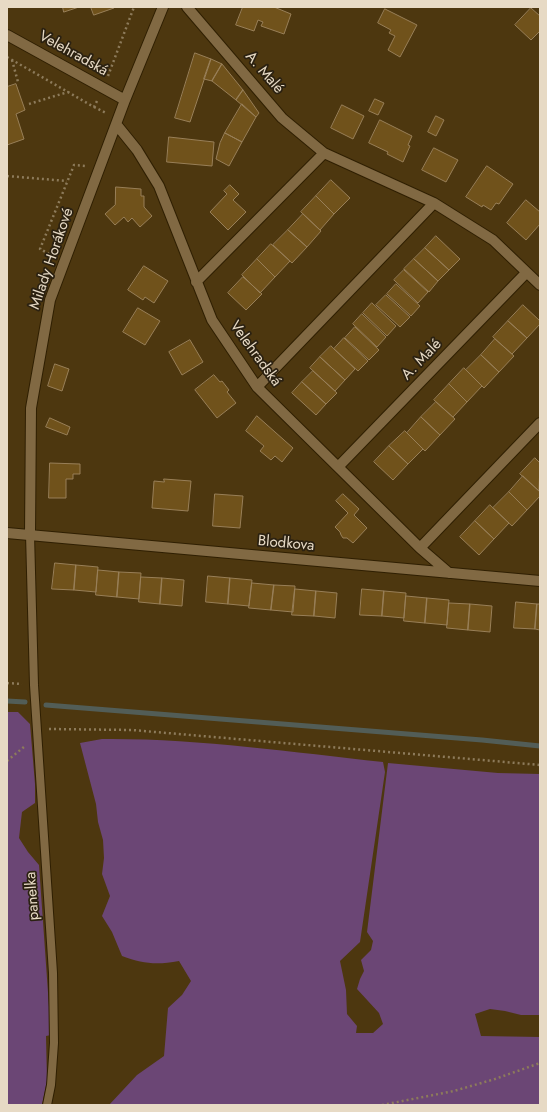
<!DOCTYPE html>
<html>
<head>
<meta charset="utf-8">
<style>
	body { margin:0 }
	#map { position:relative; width:547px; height:1112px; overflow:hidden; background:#4d370f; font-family:Jost,sans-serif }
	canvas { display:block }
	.frame { position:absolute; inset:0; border:8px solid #e7dac5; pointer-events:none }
</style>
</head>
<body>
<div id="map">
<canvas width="547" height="1112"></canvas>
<div class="frame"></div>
</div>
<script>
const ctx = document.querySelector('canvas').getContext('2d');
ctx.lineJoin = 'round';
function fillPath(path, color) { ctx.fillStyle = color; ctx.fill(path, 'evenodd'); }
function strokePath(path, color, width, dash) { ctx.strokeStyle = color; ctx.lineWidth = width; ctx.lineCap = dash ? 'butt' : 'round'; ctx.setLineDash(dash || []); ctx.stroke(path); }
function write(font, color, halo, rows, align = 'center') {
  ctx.font = font + ' Jost,sans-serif'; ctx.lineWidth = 3.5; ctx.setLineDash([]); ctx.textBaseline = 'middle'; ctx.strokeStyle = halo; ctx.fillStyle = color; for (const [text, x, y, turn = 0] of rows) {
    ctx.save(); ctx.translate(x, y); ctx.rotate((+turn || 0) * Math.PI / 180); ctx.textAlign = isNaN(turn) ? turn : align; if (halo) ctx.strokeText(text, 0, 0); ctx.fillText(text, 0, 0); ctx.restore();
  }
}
const green = new Path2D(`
	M7 712H18L30 724 35 784V803L22 812 19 838 28 852 39 865 51 1035 46 1036 47 1081 42 1105H7Z
	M102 739C196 738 290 752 383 762L385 772 360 942 340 961 346 990 347 1014 357 1026 356 1033H373L383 1024 379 1013 357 989 360 979 364 971 361 960 371 950 373 941 367 932 388 763 498 773 540 774V1015H521L505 1011 490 1009 475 1014 481 1036 540 1037V1105H109L137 1075 164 1056 168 1008 182 995 191 981 179 961C157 965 143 964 122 956L112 932 102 916 110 896 102 874 104 858 103 840 98 822 96 804 80 743Z`);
const stream = new Path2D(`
	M7 701 25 702
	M46 705 482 740 540 746`);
const building = new Path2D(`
	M63 7H79L64 12Z
	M91 7H114V8L94 15Z
	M243 7H274L291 14 284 34 261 26 263 22 258 20 254 31 236 25Z
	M531 8 540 16V31L531 40 515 25Z
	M385 9 417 25 400 57 388 50 395 36 389 33 391 30 378 23Z
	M195 53 211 59 190 122 175 118Z
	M211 59 222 64 212 81 204 79Z
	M222 64 243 90 236 100 212 81Z
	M16 84 25 110 16 114 24 139 7 145V87Z
	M243 90 259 113 256 117 236 100Z
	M375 99 384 103 378 115 369 111Z
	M242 104 256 117 242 142 225 133Z
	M342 105 364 116 353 139 331 128Z
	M436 116 444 120 436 136 428 132Z
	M380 120 412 136 408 145 410 146 403 162 387 154 388 152 369 143Z
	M225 133 242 142 229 166 216 159 220 143Z
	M169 137 214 142 212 166 167 162Z
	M434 148 458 160 446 182 422 170Z
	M487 166 513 184 499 204 496 203 491 210 483 205 482 207 466 197Z
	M331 180 350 198 334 214 316 196Z
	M230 185 239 194 233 200 246 212 228 230 210 212 227 194 224 191Z
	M116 187 141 189V196H144V207L152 216 140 227 132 218 128 222 124 217 115 225 105 214 115 205Z
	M316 196 334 214 320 230 301 212Z
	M526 200 540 212V224L526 240 507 223Z
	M303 214 321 231 307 247 288 230Z
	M288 230 307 247 292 263 273 245Z
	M436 236 460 259 449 270 425 248Z
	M271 244 290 261 275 277 257 259Z
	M425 248 449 270 438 281 414 259Z
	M257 259 275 277 260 293 242 275Z
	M414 259 438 281 429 292 404 269Z
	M144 266 168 281 154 303 145 297 143 300 128 290Z
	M404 270 428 292 418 303 394 280Z
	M243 277 262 294 246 310 228 293Z
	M396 284 420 306 411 316 387 294Z
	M386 295 410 317 400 327 376 305Z
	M372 303 396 326 387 336 363 313Z
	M523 305 540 321V324L527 338 508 321Z
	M138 308 160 321 145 345 123 332Z
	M362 314 386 337 377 347 353 324Z
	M508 321 527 338 512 354 493 337Z
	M355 327 379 350 369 360 345 338Z
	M344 338 368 361 358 371 334 349Z
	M495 339 514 356 499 372 481 355Z
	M190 340 203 362 182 375 169 352Z
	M331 346 355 369 345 380 320 357Z
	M481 355 499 372 484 388 466 370Z
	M320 357 345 380 335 391 310 368Z
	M55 364 69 369 62 391 48 386Z
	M464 368 482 386 467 402 449 384Z
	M313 371 337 393 326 404 302 382Z
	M214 375 220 382 222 381 229 390 227 392 236 403 217 418 195 390Z
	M302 382 326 404 316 415 292 393Z
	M449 384 467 402 453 417 434 400Z
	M436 402 455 419 440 435 421 417Z
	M257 416 293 448 282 462 275 456 271 460 260 451 264 446 246 431Z
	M421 417 440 435 425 451 407 433Z
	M50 418 70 427 67 435 46 427Z
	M405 431 423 449 408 464 389 446Z
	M389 446 408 464 393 480 374 462Z
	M535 458 540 463 539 491 520 474Z
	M50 463 80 464V474H73V479H66V498H49Z
	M523 476 540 492V496L527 510 509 492Z
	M164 479 191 481 188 511 152 508 154 481 164 482Z
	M509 492 527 510 512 526 493 508Z
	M215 494 243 496 240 528 213 526Z
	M343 494 359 509 354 515 367 528 353 543 347 538H343L341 535 340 532 335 527 348 513 336 501Z
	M490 505 509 523 494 539 475 521Z
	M475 521 494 539 479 555 460 537Z
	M55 563 76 565 74 590 52 589Z
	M76 565 98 567 96 592 74 590Z
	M98 570 119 572 117 597 96 595Z
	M119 572 141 573 139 599 117 597Z
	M208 576 230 578 228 604 206 602Z
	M141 577 162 578 160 604 139 602Z
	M162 578 184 580 182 606 160 604Z
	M230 578 252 580 249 606 228 604Z
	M252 583 274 585 271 610 249 608Z
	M274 585 295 586 293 612 271 610Z
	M295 589 316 591 314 616 292 615Z
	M362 589 384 591 382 616 360 615Z
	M316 591 337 593 335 618 314 616Z
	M384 591 406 593 404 618 382 616Z
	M406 596 427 598 425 623 404 621Z
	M427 598 449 600 447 625 425 623Z
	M516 602 537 604 535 629 514 628Z
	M449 603 470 604 468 630 447 628Z
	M470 604 492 606 490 632 468 630Z
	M537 604H540V630L535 629Z`);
const path = new Path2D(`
	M7 57 94 107 98 99
	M12 60 18 82
	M108 76 134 7
	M29 104 68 92
	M94 107 106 113
	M7 176 67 181
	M51 258V255L40 249 74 165 85 166 86 164
	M7 683 22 684
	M49 729 132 730 540 765
	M7 761 25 746
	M382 1105 454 1091 495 1079 540 1063`);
const lane = new Path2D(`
	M30 534 34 685 53 973 54 1043 51 1085 47 1105`);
const street = new Path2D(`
	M187 7 282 118 324 153 434 203 493 240 540 285
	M7 35 125 100
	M116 124 137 150 159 186 212 320 257 387 420 548 449 573
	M196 282 324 153
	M257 387 434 203
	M338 467 526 273
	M7 533 540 581
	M30 534 31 408 50 300 125 100 163 7
	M420 548 540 423`);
const streetNames = [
	["Velehradská",73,54,29],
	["A. Malé",264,73,49],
	["Milady Horákové",52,259,-71],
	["Velehradská",255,354,54],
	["A. Malé",422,360,-46],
	["Blodkova",286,544,5],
	["panelka",33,896,-94]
];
fillPath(green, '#6b4675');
strokePath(stream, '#525d57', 5);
fillPath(building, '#70521b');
strokePath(building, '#987f58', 1);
strokePath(lane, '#2f1f02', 10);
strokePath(street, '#2f1f02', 12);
strokePath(path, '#8d7b5b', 2.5, [2, 3]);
strokePath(lane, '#816943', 8);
strokePath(street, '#816943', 10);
write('15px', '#e7dac5', '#2b2111', streetNames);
</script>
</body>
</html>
